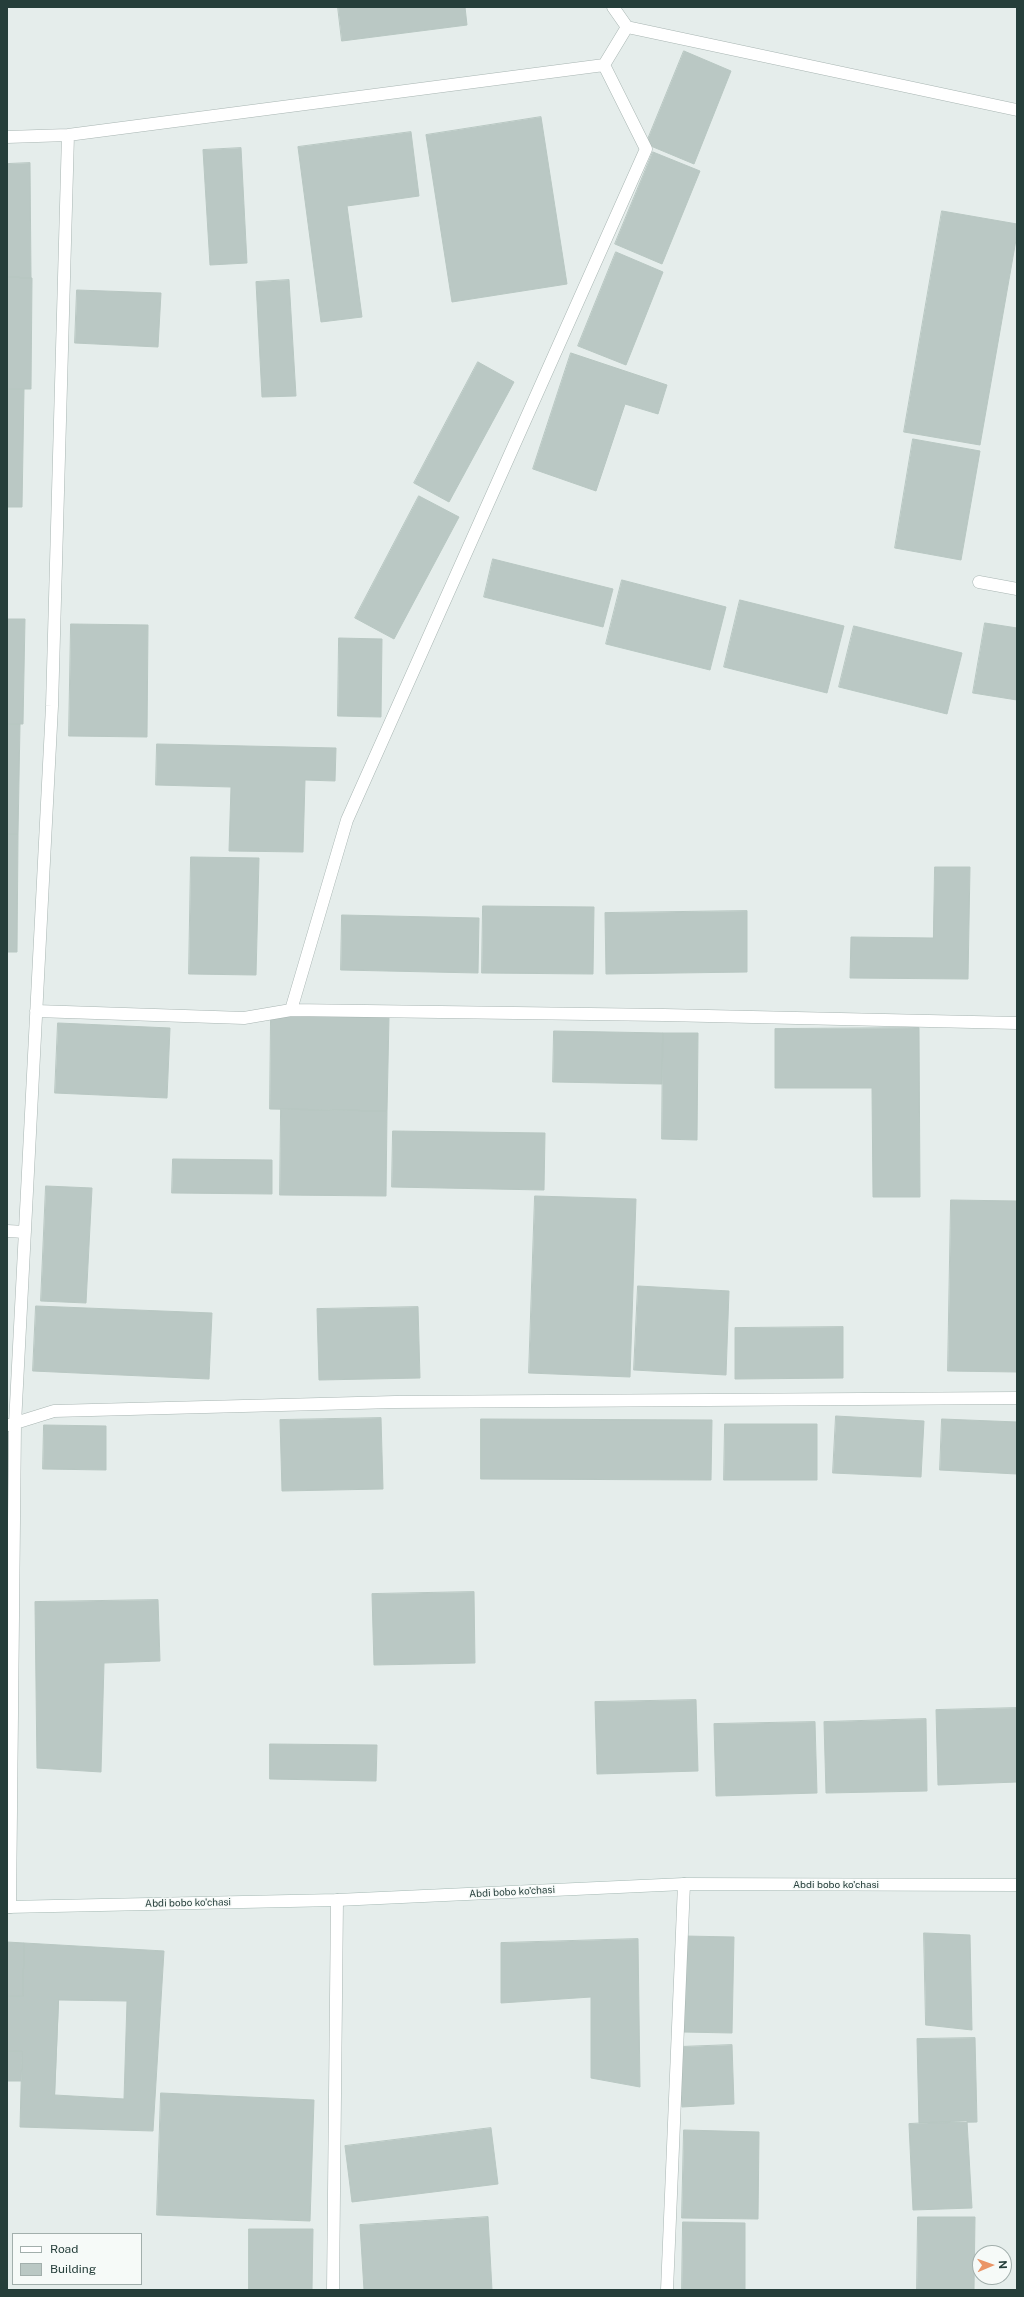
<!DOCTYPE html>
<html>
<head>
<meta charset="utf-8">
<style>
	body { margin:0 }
	#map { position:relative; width:1024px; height:2297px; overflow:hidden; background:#e5edeb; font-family:"Public Sans",sans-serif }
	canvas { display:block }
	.frame { position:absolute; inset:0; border:8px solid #253e3a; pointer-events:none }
	.legend { position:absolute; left:12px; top:2233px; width:130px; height:52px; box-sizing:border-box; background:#f6faf8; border:1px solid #a2afac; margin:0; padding:5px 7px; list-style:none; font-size:12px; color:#253e3a }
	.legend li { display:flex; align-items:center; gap:8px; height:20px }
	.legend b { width:20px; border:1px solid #a2afac }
	.north { position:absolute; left:972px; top:2245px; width:40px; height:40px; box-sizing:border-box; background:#f6faf8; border:1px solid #a2afac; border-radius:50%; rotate:88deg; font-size:11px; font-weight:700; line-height:16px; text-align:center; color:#253e3a }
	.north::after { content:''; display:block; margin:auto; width:14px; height:18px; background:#ea9567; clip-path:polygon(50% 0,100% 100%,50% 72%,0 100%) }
</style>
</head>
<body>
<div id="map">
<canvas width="1024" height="2297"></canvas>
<div class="frame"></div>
<ul class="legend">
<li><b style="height:5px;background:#fff"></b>Road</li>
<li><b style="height:11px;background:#bac8c4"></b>Building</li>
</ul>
<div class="north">N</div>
</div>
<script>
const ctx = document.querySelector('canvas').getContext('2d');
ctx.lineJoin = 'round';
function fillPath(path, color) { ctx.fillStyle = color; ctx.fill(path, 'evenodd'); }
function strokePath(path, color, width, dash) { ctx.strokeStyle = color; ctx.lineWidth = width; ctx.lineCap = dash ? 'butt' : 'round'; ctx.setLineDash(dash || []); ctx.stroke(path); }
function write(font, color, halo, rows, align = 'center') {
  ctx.font = font + ' "Public Sans",sans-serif'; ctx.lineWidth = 3; ctx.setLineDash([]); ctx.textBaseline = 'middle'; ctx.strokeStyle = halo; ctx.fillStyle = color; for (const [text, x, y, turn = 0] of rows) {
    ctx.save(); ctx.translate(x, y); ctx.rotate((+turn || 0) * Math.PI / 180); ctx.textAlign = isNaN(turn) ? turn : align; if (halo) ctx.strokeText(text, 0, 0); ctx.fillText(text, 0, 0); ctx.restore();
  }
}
const building = new Path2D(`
	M338 7H465L467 25 342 41Z
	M684 51 731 71 694 164 646 144Z
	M541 117 567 284 452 302 426 135Z
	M411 132 419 196 347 206 362 317 321 322 298 147Z
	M241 148 247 263 210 265 203 150Z
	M653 152 700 171 662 264 615 244Z
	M30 163 31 278 7 277V164Z
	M942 211 1017 224V234L980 445 904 432Z
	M616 252 663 272 626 365 578 346Z
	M7 277 32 278 31 389H7Z
	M289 280 296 396 262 397 256 282Z
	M77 290 161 293 158 347 75 343Z
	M571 353 667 385 658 414 625 404 596 491 533 469Z
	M478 362 514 382 449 502 414 483Z
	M7 389H24L22 507H7Z
	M913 439 980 451 961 560 895 548Z
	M419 496 459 517 394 639 355 618Z
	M493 559 613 589 603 627 484 597Z
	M622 580 726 607 710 670 606 644Z
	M740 600 844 626 827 693 724 667Z
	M7 619H25L23 724H7Z
	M985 623 1017 628V700L973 693Z
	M71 624 148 625 147 737 69 736Z
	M854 626 962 653 947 714 839 687Z
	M339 638 382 639 381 717 338 716Z
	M7 724H20L18 834H7Z
	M157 744 336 748 335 781 305 780 303 852 229 851 231 787 156 785Z
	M7 834H18L17 952H7Z
	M191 857 259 858 256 975 189 974Z
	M935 867H970L968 979 850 978 851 937 933 938Z
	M483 906 594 907 593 974 482 973Z
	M747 911V972L606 974 605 913Z
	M342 915 479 918 478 973 341 970Z
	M271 1015 389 1017 387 1111 270 1109Z
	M58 1023 170 1028 167 1098 55 1093Z
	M919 1028 920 1197H873L872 1088H775V1029Z
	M554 1031 663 1033 662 1084 553 1082Z
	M663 1033H698L697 1140 662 1139Z
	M281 1109 387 1111 386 1196 280 1195Z
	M393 1131 545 1133 544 1190 392 1187Z
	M173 1159 272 1160V1194L172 1193Z
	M46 1186 92 1188 86 1303 41 1301Z
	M535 1196 636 1199 630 1377 529 1373Z
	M951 1200 1017 1201V1372L948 1371Z
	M638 1286 729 1291 726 1375 634 1370Z
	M36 1306 212 1313 209 1379 33 1371Z
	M418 1307 420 1378 319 1380 317 1309Z
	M843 1327V1378L735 1379V1328Z
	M836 1416 924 1421 921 1477 833 1473Z
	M381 1418 383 1489 282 1491 280 1420Z
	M481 1419 712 1420 711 1480 481 1479Z
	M942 1419 1017 1422V1474L940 1470Z
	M725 1424H817V1480H724Z
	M44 1425 106 1426V1470L43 1469Z
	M474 1592 475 1663 374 1665 372 1594Z
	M158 1600 160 1661 104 1663 101 1772 37 1768 35 1602Z
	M696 1700 698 1771 597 1774 595 1702Z
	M1017 1708V1782L938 1785 936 1710Z
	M926 1719 927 1791 826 1793 824 1722Z
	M815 1722 817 1793 716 1796 714 1724Z
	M270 1744 377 1745 376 1781 270 1779Z
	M924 1933 970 1935 972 2030 926 2025Z
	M684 1936 734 1937 732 2033 683 2032Z
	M638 1939 640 2087 591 2078V1997L501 2003V1943Z
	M7 1942 24 1943 23 1996H7Z
	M24 1943 164 1951 153 2131 20 2127 22 2051H7V1996H23ZM59 2000 127 2001 124 2099 55 2095Z
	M975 2038 977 2122 919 2123 917 2039Z
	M732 2045 734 2104 682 2107 679 2047Z
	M7 2051H22V2081H7Z
	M161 2093 314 2100 310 2221 157 2215Z
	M967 2121 972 2208 913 2210 909 2124Z
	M491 2128 498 2184 352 2202 345 2146Z
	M684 2130 759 2132 758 2219 682 2218Z
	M488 2217 492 2290H364L360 2225Z
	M918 2217H975L974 2290H917Z
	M683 2222 745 2223V2290H682Z
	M249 2229H313L312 2290H249Z`);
const street = new Path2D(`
	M613 7 627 27 604 65 646 149 347 820 291 1010 664 1015 1017 1023
	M627 27 1017 110
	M7 137 68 135 604 65
	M979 582 1017 589
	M36 1011 244 1018 291 1010
	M7 1231 25 1232
	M9 1425 54 1411 395 1402 1017 1398
	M10 1907 15 1424 52 706 68 135
	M333 2290 337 1900
	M667 2290 684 1884`);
const secondary = new Path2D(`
	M7 1907 337 1900 684 1884 1017 1885`);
const streetNames = [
	["Abdi bobo ko'chasi",836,1885],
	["Abdi bobo ko'chasi",512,1892,-3],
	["Abdi bobo ko'chasi",188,1903,-1]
];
fillPath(building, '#bac8c4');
strokePath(building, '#b8c7c2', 1);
strokePath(street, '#a8b5b2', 13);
strokePath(secondary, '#a4b8b3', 13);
strokePath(street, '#fff', 12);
strokePath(secondary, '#fff', 12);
write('10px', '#253e3a', '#f6faf8', streetNames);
</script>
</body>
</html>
